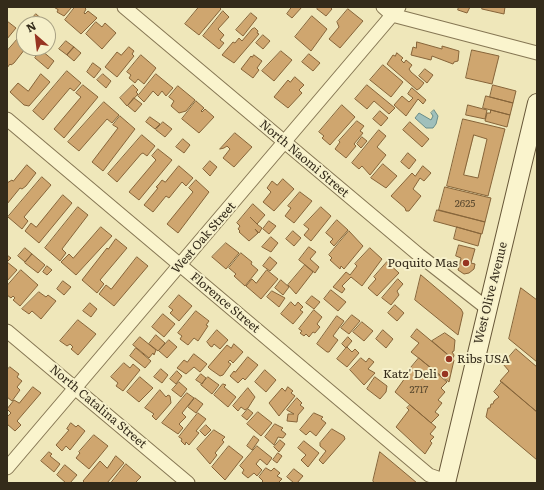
<!DOCTYPE html>
<html>
<head>
<meta charset="utf-8">
<style>
	body { margin:0 }
	#map { position:relative; width:544px; height:490px; overflow:hidden; background:#efe7ba; font-family:Literata,serif }
	canvas { display:block }
	.frame { position:absolute; inset:0; border:8px solid #342b1a; pointer-events:none }
	.north { position:absolute; left:16px; top:16px; width:40px; height:40px; box-sizing:border-box; background:#f6f0ca; border:1px solid #a8a184; border-radius:50%; rotate:332deg; font-size:11px; font-weight:700; line-height:16px; text-align:center; color:#342b1a }
	.north::after { content:''; display:block; margin:auto; width:14px; height:18px; background:#973422; clip-path:polygon(50% 0,100% 100%,50% 72%,0 100%) }
</style>
</head>
<body>
<div id="map">
<canvas width="544" height="490"></canvas>
<div class="frame"></div>
<div class="north">N</div>
</div>
<script>
const ctx = document.querySelector('canvas').getContext('2d');
ctx.lineJoin = 'round';
function fillPath(path, color) { ctx.fillStyle = color; ctx.fill(path, 'evenodd'); }
function strokePath(path, color, width, dash) { ctx.strokeStyle = color; ctx.lineWidth = width; ctx.lineCap = dash ? 'butt' : 'round'; ctx.setLineDash(dash || []); ctx.stroke(path); }
function write(font, color, halo, rows, align = 'center') {
  ctx.font = font + ' Literata,serif'; ctx.lineWidth = 4; ctx.setLineDash([]); ctx.textBaseline = 'middle'; ctx.strokeStyle = halo; ctx.fillStyle = color; for (const [text, x, y, turn = 0] of rows) {
    ctx.save(); ctx.translate(x, y); ctx.rotate((+turn || 0) * Math.PI / 180); ctx.textAlign = isNaN(turn) ? turn : align; if (halo) ctx.strokeText(text, 0, 0); ctx.fillText(text, 0, 0); ctx.restore();
  }
}
const water = new Path2D(`
	M434 110 438 116 436 124 433 128H426L415 118 419 113 431 120 433 116 431 113Z`);
const building = new Path2D(`
	M54 7H72L64 16 57 12 58 10Z
	M75 7H84L86 9 84 13 85 14 88 11 97 18 81 34 65 20Z
	M199 7H219L221 9 199 35 185 24Z
	M292 7H302L292 18 287 14Z
	M319 7H330L332 9 326 16 317 9Z
	M459 7H470L467 13 458 10Z
	M483 7H505L504 14 482 9Z
	M348 9 363 21 340 48 329 39 339 27 337 22Z
	M223 11 229 17 218 29 224 35 220 40 224 43 219 49 203 36Z
	M251 13 257 18 243 36 236 30Z
	M36 14 43 20 39 24H31L29 22Z
	M312 16 327 29 311 51 295 37Z
	M7 21 16 28 7 39Z
	M96 22 102 27 105 23 116 33 102 49 86 34Z
	M255 28 258 31 257 33 259 34 234 63 222 55 233 42 235 43 239 38 242 41 252 29Z
	M22 34 24 35V48H34L29 53 25 49 14 63 11 65 10 64 7 68V51Z
	M263 35 270 41 263 49 256 43Z
	M66 41 74 47 67 55 59 49Z
	M417 42 442 49V46L459 51 458 61 454 62 453 64 432 56 431 60 411 55 413 47 416 48Z
	M74 47 81 53 74 61 67 55Z
	M129 47 134 51 132 54 134 56 117 77 105 67 117 52 121 55Z
	M41 50 54 61 48 69 35 58Z
	M472 50 499 56 492 84 466 78Z
	M281 51 292 60 274 81 262 71Z
	M397 53 403 58 401 60 404 63 406 60 412 65 409 69 411 72 424 83 420 88 417 90 387 64 393 55 395 56Z
	M309 54 320 63 313 71 302 62Z
	M141 55 156 68 144 84 138 79 135 83 129 78 131 75 127 72Z
	M254 55 262 61 257 68 259 70 253 78 241 69 251 56 252 57Z
	M93 63 101 69 94 78 87 72Z
	M383 65 403 82 391 97 370 80Z
	M425 69 433 75 427 83 419 76Z
	M67 71 81 83 74 91 70 88 43 120 33 111Z
	M41 74 50 82 29 106 24 105 10 92 18 83 28 91Z
	M103 74 111 81 106 88 97 80Z
	M156 74 173 88 166 96 162 91 158 96 153 91 144 102 138 96Z
	M295 77 304 85 299 90 302 93 288 108 274 97 288 80 290 82Z
	M83 85 98 97 64 138 54 129 81 97 76 93Z
	M133 85 138 90 136 92 138 94 127 106 120 98Z
	M367 85 395 108 389 114 374 101 367 109 355 99Z
	M493 85 516 91 513 103 490 97Z
	M178 86 195 100 186 111 179 113 171 106 174 101 169 97Z
	M412 88 426 100 423 104 418 99 406 116 394 105 402 96 409 102 413 98 408 94Z
	M486 96 513 103 510 115 483 108Z
	M134 98 142 104 135 112 128 106Z
	M196 101 204 108 201 111 202 112 205 109 214 117 199 133 182 119Z
	M104 102 119 115 112 123 107 119 79 151 68 142Z
	M342 105 355 117 330 145 322 138 324 136 319 132Z
	M468 105 487 110 485 119 466 115Z
	M491 110 510 115 507 127 485 121 487 113H490Z
	M380 111 388 118 381 126 373 119Z
	M120 116 135 129 103 171 92 162 118 128 113 125Z
	M150 117 160 124 155 129 146 122Z
	M463 119 505 129 488 196 447 186ZM474 135 487 139 478 178 464 175Z
	M357 121 364 126 360 131 363 133 354 144 356 146 346 158 335 149 340 142 339 141Z
	M163 122 172 129 165 137 156 130Z
	M410 122 429 139 422 147 403 130Z
	M379 130 386 136 377 147 386 155 370 175 362 166 359 169 352 163Z
	M235 133 252 147 234 167 223 158 230 149 227 146 224 148 220 149Z
	M142 135 155 146 147 156 143 153 141 154 117 182 108 174Z
	M362 137 367 141 361 148 357 144Z
	M183 139 190 145 184 153 176 147Z
	M158 149 172 160 139 200 129 192 156 160 152 156Z
	M408 153 416 160 409 169 401 162Z
	M210 161 217 167 210 176 203 169Z
	M383 164 397 176 386 188 371 178Z
	M27 165 36 173 26 186 22 189 20 188 7 204V183L12 180 13 181Z
	M179 166 193 178 186 186 182 182 169 198 166 196 153 212 144 205 158 188 156 187 159 184 162 180 165 182Z
	M423 166 431 173 424 181 420 178 413 189 421 196 409 211H406L405 208 391 196 412 173 415 176Z
	M42 177 51 185 24 217 28 221 22 229 8 217Z
	M283 179 294 189 274 211 263 202 271 192 267 188 272 181 277 185Z
	M196 180 209 192 178 233 167 224 193 192 189 188Z
	M445 187 491 198 485 222 439 210Z
	M300 192 312 201 294 223 285 216 291 208 288 206Z
	M63 195 72 203 39 243 25 231 31 223 36 227Z
	M253 204 265 215 257 224 250 217 258 225 262 228 259 233 255 229 258 233 249 241 239 232 240 231 238 229 240 226 237 223Z
	M78 207 88 215 62 249 66 253 60 261 45 248Z
	M321 207 331 216 311 241 304 235 309 229 304 225Z
	M437 210 485 222 482 234 434 221Z
	M337 220 348 230 334 246 330 242 333 239 326 233Z
	M269 221 276 226 269 234 263 229Z
	M101 227 112 236 76 275 61 262 69 254 73 258Z
	M457 227 481 234 478 246 454 239Z
	M293 231 301 238 294 246 286 239Z
	M349 231 363 246 344 269 341 266 340 269 330 260 332 258 329 255Z
	M271 237 278 243 271 252 262 247Z
	M116 239 127 248 100 280 104 284 97 293 82 280 107 248 108 249Z
	M226 243 239 253 226 269 212 257Z
	M459 245 475 249 471 263 475 264 474 269 469 273 464 274 458 270 461 258 456 256Z
	M309 247 316 252 310 259 319 267 315 273 299 260Z
	M25 248 32 254 25 262 18 256Z
	M370 248 382 259 362 286 351 277 342 286 345 289 342 293 333 287 346 272 350 275 357 266 355 264Z
	M241 253 252 262 251 264 258 270 245 286 234 276 236 274 229 268Z
	M32 254 45 265 38 273 25 263Z
	M7 255 11 258 7 262 17 270 7 281Z
	M137 257 148 266 114 306 99 294 106 285 111 289Z
	M270 257 277 263 270 271 263 266Z
	M387 262 399 273 377 296 368 288 376 279 374 277Z
	M305 265 313 272 296 294 288 285Z
	M47 266 52 270 47 275 43 272Z
	M21 270 38 285 20 306 13 300 15 298 13 296 11 298 7 295V286Z
	M267 270 278 279 261 299 246 286 252 279 256 283Z
	M421 275 461 309 463 313 458 335 415 300Z
	M398 279 403 284 397 291 399 295 391 305 382 298Z
	M281 280 289 287 283 295 275 288Z
	M63 281 71 287 64 295 57 289Z
	M521 288 537 300V362L509 339Z
	M331 290 346 302 338 311 324 299Z
	M272 291 285 298 279 307 267 297Z
	M39 292 46 297 48 295 56 301 41 319 32 311 29 314 22 309Z
	M179 295 192 306 179 321 170 313 173 310 169 307Z
	M312 296 320 302 314 309 306 303Z
	M291 302 295 306 298 302 303 307 300 310 303 312 293 324 281 314Z
	M90 303 97 309 91 317 83 311Z
	M395 305 404 313 397 321 388 313Z
	M314 310 322 317 317 324 320 327 315 333 313 332 309 337 306 334 304 336 300 333 302 331 299 329Z
	M196 311 209 321 206 325 208 326 198 341 194 338 188 345 180 339 182 336 178 333Z
	M163 314 175 324 164 337 152 327Z
	M352 315 360 321 349 334 341 328Z
	M337 316 344 321 333 336 338 340 329 352H327L317 344Z
	M78 320 96 334 78 355 71 349 73 347 70 344 67 346 60 341Z
	M362 322 373 331 364 341 353 332Z
	M417 329 454 360 449 382 411 352 419 343 411 337Z
	M217 330 228 340 220 349 214 344 212 347 210 346 207 342Z
	M383 330 393 339 386 348 376 339Z
	M445 333 455 340 454 351 452 352 454 355 453 359 432 341Z
	M156 335 165 343 158 351 149 344Z
	M140 337 156 350 154 355 153 353 149 358 133 345Z
	M348 337 352 341 346 348 342 344Z
	M169 340 177 347 167 358 159 351Z
	M234 344 243 352 233 363 230 360 228 362 231 364 223 375 220 376 210 369 208 367 227 345 231 348Z
	M347 347 352 352 355 349 359 353 347 367 337 359Z
	M136 348 151 361 145 368 130 356Z
	M516 349 537 367V412L500 381 509 371 503 364Z
	M194 354 207 364 200 372 194 367 186 374 177 368 184 360 187 362Z
	M248 357 258 365 245 380 243 378 238 383 230 376 234 371 235 372Z
	M361 358 366 362 369 358 374 362 368 369 375 373 364 385 350 370Z
	M419 358 447 382 441 388 445 392 438 400 442 403 435 412 439 415 431 423 395 392 410 371 409 370Z
	M124 363 130 368 133 364 140 370 123 391 116 386 118 383 111 377Z
	M10 367 19 374 17 377 22 381 17 387 20 390 12 401 7 397V370Z
	M161 369 168 375 162 383 154 377Z
	M265 370 276 380 266 392 255 382Z
	M177 371 182 376 176 384 170 379Z
	M201 374 206 378 202 384 196 380Z
	M140 377 153 388 139 402 127 392Z
	M208 377 219 385 212 394 201 385Z
	M375 377 387 386 386 392 380 399 367 389Z
	M179 382 187 389 181 397 172 390Z
	M502 382 537 412V460L486 417 488 408H490L491 404H493L494 401 499 397 494 392Z
	M223 384 226 385 224 387 236 397 228 407 214 395Z
	M33 387 41 393 17 421 21 425 15 431 7 424V417L11 413 7 409 14 400 19 403Z
	M288 387 293 391 291 393 295 396 279 416 269 403 282 388 285 391Z
	M248 388 255 397 248 408 245 410 241 407 238 411 233 406Z
	M160 390 166 397 168 395 170 396 171 403 156 420 152 416 154 414 145 408Z
	M187 393 194 398 182 413 186 417 179 424 183 428 178 434 162 423Z
	M195 398 203 404 196 413 188 407Z
	M297 398 302 403 300 405 304 408 298 415 297 422 287 421 288 414H294L287 410Z
	M410 405 436 427 430 434 434 437 430 441 432 443 425 454 396 427 409 410 407 408Z
	M248 409 253 413 247 420 242 416Z
	M258 412 272 423 261 436 247 424Z
	M198 413 206 419 196 431 199 433 189 445 186 442 185 445 181 441 182 439 179 437Z
	M314 413 323 417 321 419 326 423 316 436 310 431 306 435 300 430Z
	M71 423 76 427 78 425 85 431 70 450 66 446 62 451 56 445 69 430 67 429Z
	M275 424 283 428 281 430 286 434 283 438 278 437 274 445 265 437Z
	M206 425 211 430 205 436 200 431Z
	M332 429 344 436 345 439 323 464 319 460 326 451 320 446V443Z
	M214 430 225 437 222 440 224 442 215 453 217 455 210 464 197 449Z
	M94 435 108 446 89 469 76 458 80 453 79 452Z
	M254 436 259 440 252 450 247 446Z
	M280 440 285 444 279 452 274 447Z
	M304 441 319 453 308 467 301 460 306 455 298 448Z
	M229 446 243 457 225 480 212 467Z
	M257 446 272 458 267 465 260 459 256 464 262 470 257 476 254 473 248 478 242 473 244 470 240 466Z
	M49 452 52 454 50 456 60 464 54 472 41 461Z
	M380 452 417 483H374L373 481Z
	M278 453 282 456 277 463 273 460Z
	M116 456 124 463 107 483H85L83 481 100 461 107 468Z
	M126 464 141 477 135 483H111Z
	M65 465 77 475 70 483H66L57 475Z
	M266 468 271 471 274 468 280 473 277 476 282 479 278 483H261L263 481 259 477Z
	M294 469 303 476 297 483H294L287 477Z`);
const minor = new Path2D(`
	M124 7 419 255 488 309
	M383 7 392 15 537 53
	M7 119 429 475 446 481
	M7 331 188 483
	M7 468 399 7`);
const secondary = new Path2D(`
	M446 483 537 103`);
const markers = [
	[466,263,4,"#973422"],
	[449,359,4,"#973422"],
	[445,374,4,"#973422"]
];
const numberNames = [
	["2625",465,204],
	["2717",419,390]
];
const streetNames = [
	["North Naomi Street",304,159,40],
	["West Oak Street",204,238,-49],
	["West Olive Avenue",491,293,-76],
	["Florence Street",225,303,40],
	["North Catalina Street",98,407,40]
];
const poiNames = [
	["Poquito Mas",458,263],
	["Ribs USA",457,359,"left"],
	["Katz' Deli",437,374]
];
fillPath(water, '#9fbfbb');
strokePath(water, '#678c89', 1);
fillPath(building, '#cfa66f');
strokePath(building, '#866439', 1);
strokePath(minor, '#867754', 15);
strokePath(secondary, '#675738', 20);
strokePath(minor, '#faf4cd', 13);
strokePath(secondary, '#faf4cd', 18);
for (const [x, y, r, color] of markers) { const dot = new Path2D(); dot.arc(x, y, r, 0, 2 * Math.PI); ctx.fillStyle = color; ctx.fill(dot); strokePath(dot, '#f6f0ca', 1.5); }
write('10px', '#5b4a2f', null, numberNames);
write('12px', '#342b1a', '#f6f0ca', streetNames);
write('12px', '#342b1a', '#f6f0ca', poiNames, 'right');
</script>
</body>
</html>
